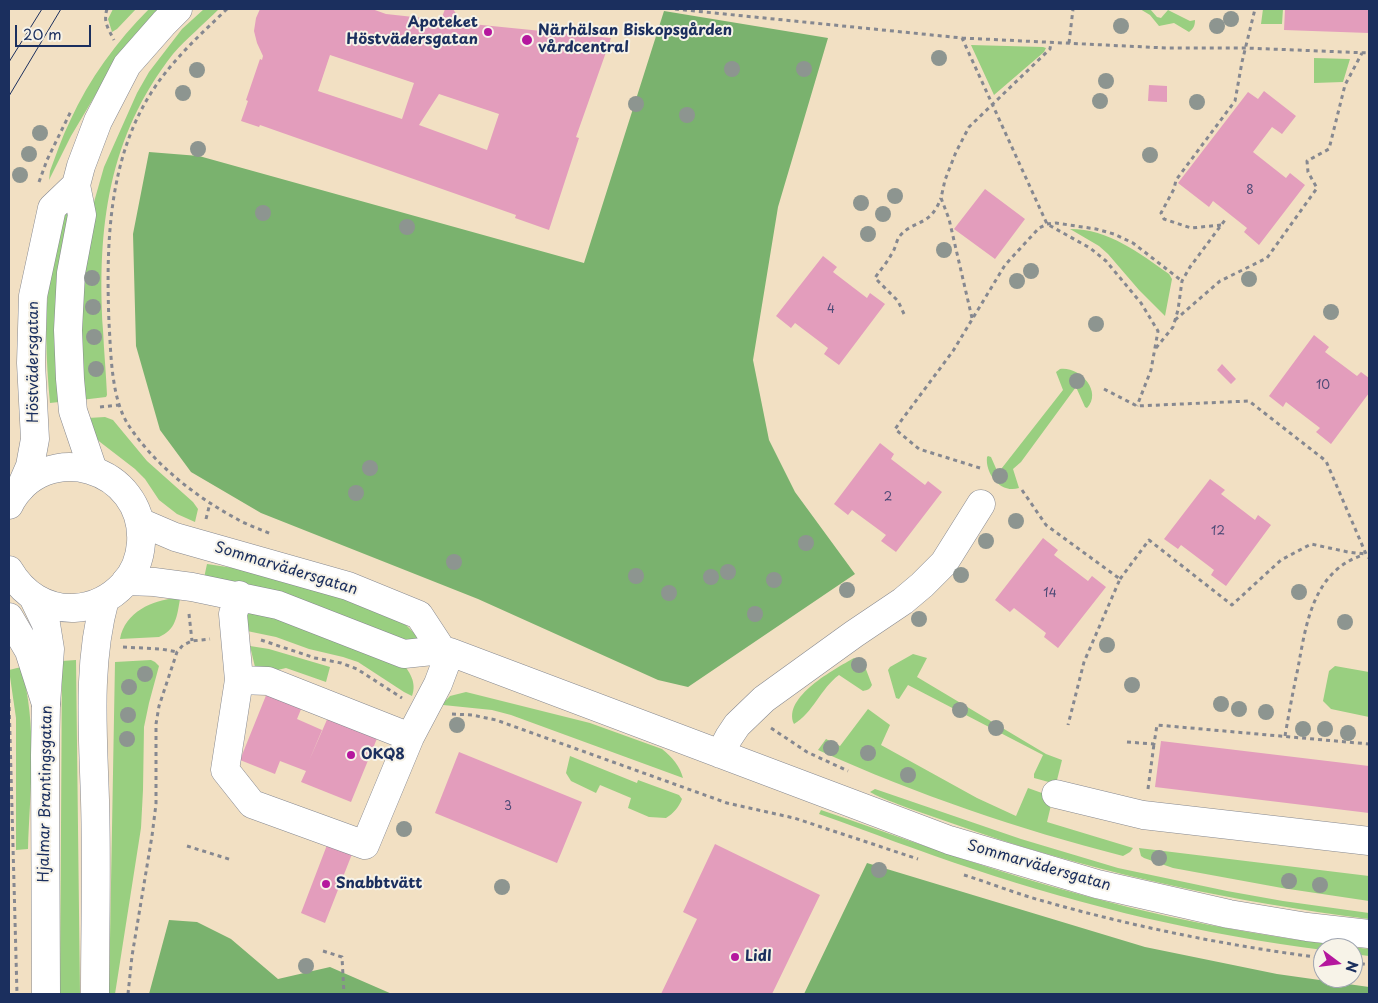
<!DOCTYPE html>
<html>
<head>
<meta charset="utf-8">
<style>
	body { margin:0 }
	#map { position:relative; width:1378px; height:1003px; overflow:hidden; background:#f2e0c3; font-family:"Playpen Sans",sans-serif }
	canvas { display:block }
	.frame { position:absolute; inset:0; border:10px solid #1b2f5e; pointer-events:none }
	.north { position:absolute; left:1313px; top:938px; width:50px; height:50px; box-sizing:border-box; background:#f7f3e8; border:1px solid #9fa5b1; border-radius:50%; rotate:105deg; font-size:14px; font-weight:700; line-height:20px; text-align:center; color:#1b2f5e }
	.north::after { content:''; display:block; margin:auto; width:18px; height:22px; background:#b5179e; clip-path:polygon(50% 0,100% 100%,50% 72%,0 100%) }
	.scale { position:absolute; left:15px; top:25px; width:76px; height:22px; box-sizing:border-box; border:2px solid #1b2f5e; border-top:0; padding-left:6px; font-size:15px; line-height:18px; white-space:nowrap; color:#1b2f5e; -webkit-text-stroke:4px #f7f3e8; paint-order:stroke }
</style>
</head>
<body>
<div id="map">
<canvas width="1378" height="1003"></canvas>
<div class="frame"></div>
<div class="north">N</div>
<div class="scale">20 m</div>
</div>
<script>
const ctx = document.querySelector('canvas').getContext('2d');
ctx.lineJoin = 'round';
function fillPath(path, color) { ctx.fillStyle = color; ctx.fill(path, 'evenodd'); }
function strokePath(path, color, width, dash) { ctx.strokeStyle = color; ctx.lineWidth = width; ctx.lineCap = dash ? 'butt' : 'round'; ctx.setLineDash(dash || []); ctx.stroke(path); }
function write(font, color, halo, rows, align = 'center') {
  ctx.font = font + ' "Playpen Sans",sans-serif'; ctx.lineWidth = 4; ctx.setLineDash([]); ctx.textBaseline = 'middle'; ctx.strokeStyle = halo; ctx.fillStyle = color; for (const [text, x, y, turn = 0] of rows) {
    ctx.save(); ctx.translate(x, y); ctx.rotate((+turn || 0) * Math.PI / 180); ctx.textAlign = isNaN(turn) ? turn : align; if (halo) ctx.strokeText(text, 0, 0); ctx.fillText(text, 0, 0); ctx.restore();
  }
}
const green = new Path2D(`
	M113 9H136L117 29 112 32 108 19Z
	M149 9H160L118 57 71 136 49 180 50 171C56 155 62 137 70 121 89 79 117 41 149 9Z
	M204 9H219C204 24 187 38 173 54 108 137 97 228 103 330 104 352 106 373 107 395L106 397 81 400 76 350 92 209 104 167 137 93 149 72 182 29Z
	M1140 9H1150L1157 17 1161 18 1168 10 1190 21 1195 20C1195 26 1193 29 1189 32L1174 23 1159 26 1150 15Z
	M1263 9H1283L1282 24H1261Z
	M971 45 1043 47 1046 48 1044 52 994 95Z
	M1314 58 1350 59 1343 82 1314 83Z
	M66 198 78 201 59 402 50 403C46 359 44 316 50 273 54 248 61 223 66 198Z
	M1070 229C1109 229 1139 253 1169 274L1172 279 1165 316 1139 290 1108 254 1099 246Z
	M1060 369C1079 366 1103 391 1087 408L1085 407 1076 387 1021 462 1013 469 1019 488C1001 494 985 474 987 457L988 456 991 457 998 473 1063 390 1056 372Z
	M105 417 113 420 147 461 193 502 198 509 195 522 177 514 159 500 145 479 135 469 100 442 93 435 88 418Z
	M207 564 240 569 328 593 405 624 421 640 422 647 204 578Z
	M177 598 180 599C177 616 176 630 159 637L120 639C125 612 152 600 177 598Z
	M255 609 400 661C410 671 417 683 412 696L404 692 358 662 343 657 309 649 276 637 247 631 246 614 248 610Z
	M250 646 269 649 330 667 326 682 286 668 269 672 255 667Z
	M913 654 927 658 917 677 1046 754 1062 760 1056 784 1034 778V774L1043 755 908 685 899 699 896 698 888 670 890 667Z
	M854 658 862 659 872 685C870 689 868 690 863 691L839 675C821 688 813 713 794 724 782 697 835 669 854 658Z
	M76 660 80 994H60L62 661Z
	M151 660 155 662 159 666 149 703 144 727 143 790 141 828 115 994H109L115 662Z
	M1335 666 1369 672V717L1331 709 1323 701 1329 671Z
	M21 667C38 726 30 789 28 849L16 850V718L9 670Z
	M466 692 590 723 662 749C672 757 680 766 683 778L511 715 492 710 443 705V703L450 696Z
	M868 709 890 725 881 745 977 798 1016 816 1028 788 1053 797 1047 822 1133 848 1130 852 1123 856C1018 829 918 795 818 750L826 739 840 746Z
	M570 756 637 783 638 780 679 795 682 799C679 807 673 814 666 818L649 817 628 808 631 798 600 785 596 793 571 781 566 773Z
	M875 789 1021 839 1118 868 1227 891 1283 901 1369 913V919C1236 902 1104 875 977 832 954 824 931 816 908 808 896 803 882 799 870 792Z
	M821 810C897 836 973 864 1050 886 1155 917 1261 937 1369 949V956L1353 954V948H1323V950C1205 935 1086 907 973 869 921 852 870 832 819 814Z
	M1139 848 1369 876V901L1282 888 1211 875 1173 868 1144 858 1141 856Z`);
const forest = new Path2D(`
	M664 11 828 38 778 207 753 360 769 440 795 492 855 574 688 687 658 680 478 599 261 513 191 472 160 430 136 346 133 234 149 152 199 156 584 263Z
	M867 863 1145 947 1277 974 1369 987V994H804Z
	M169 920 197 922 231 939 278 979 330 967 392 994H149Z`);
const building = new Path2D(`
	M260 9H372L386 14 441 20 445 9H453L462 23 611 38 576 137 579 138 549 230 515 218 516 215 260 125 259 127 241 121 248 101 246 100 260 59 262 60 263 56 257 43 254 31 256 18ZM330 55 414 83 402 119 318 91ZM439 94 499 114 487 150 419 125Z
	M1285 9H1369V33L1284 30Z
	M1149 85 1167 86V102L1148 101Z
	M1264 91 1296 116 1282 134 1272 127 1253 152 1286 178 1290 173 1305 185 1259 245 1244 232 1247 228 1213 201 1209 207 1178 183 1248 92 1258 99Z
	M985 189 1025 219 995 259 954 229Z
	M823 256 837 267 833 272 867 298 870 293 885 304 839 365 824 354 828 348 795 323 791 328 776 316Z
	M1314 335 1329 347 1325 352 1357 376 1361 372 1369 378V393L1331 444 1316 432 1320 428 1286 402 1283 407 1269 396Z
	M1222 364 1236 379 1231 384 1217 370Z
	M880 443 894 454 891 459 925 485 928 481 942 492 896 552 881 541 886 535 852 510 848 515 834 504Z
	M1210 479 1225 490 1221 494 1255 520 1258 515 1271 525 1226 586 1211 575 1214 570 1181 545 1178 549 1164 539Z
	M1043 538 1058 550 1054 555 1088 581 1092 576 1106 587 1058 648 1044 637 1046 633 1014 608 1010 612 995 600Z
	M269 688 304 702 297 719 322 730 309 761 329 715 378 736 351 802 301 782 306 771 280 761 275 774 240 760Z
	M1161 741 1369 766V813L1155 787Z
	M459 752 582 802 557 863 435 813Z
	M715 844 820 895 772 994H661L697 919 683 912Z
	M327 845 352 854 325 923 301 913Z`);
const path = new Path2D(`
	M107 9C103 22 108 28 114 40
	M227 9C200 35 172 60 151 93 108 161 106 245 109 323 111 354 111 399 129 426 155 465 196 497 237 519 247 525 260 529 271 534
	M675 9 962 38 1047 224 1090 248 1106 261 1141 303 1158 331 1151 370 1137 406
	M962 38 1166 48H1246L1369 53
	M1069 43 1073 9
	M39 182 47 160 71 111
	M1221 225 1191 228 1164 219 1161 213 1174 189 1176 180 1235 101 1242 62 1255 9
	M904 314 898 301 875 278C880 270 887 263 891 255 895 250 896 242 899 237 913 219 930 228 941 198
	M972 318 949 219 941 198 945 180 956 152 969 127 1050 49 1051 42
	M1175 320 1220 281 1267 258 1317 188 1308 172 1307 161 1329 149 1345 85 1362 53
	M1156 348 1173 327 1178 310 1182 281 1190 267 1225 220
	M1104 389 1137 406 1249 401 1326 461 1366 554 1369 558
	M100 407 119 405
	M980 468 919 449 895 429 953 351 1005 265 1039 228 1047 224 1056 223 1096 229 1114 234 1133 243 1182 281
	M1022 490 1046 525 1120 579 1084 662 1068 725
	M206 519 210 503
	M1120 579 1149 540 1232 605 1281 560 1311 544 1348 552 1365 554
	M189 614 192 641
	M261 640 315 658 341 663 357 669 402 698
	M123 647 161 649 177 652
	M9 699 17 994
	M452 714 472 715 496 720 727 803 794 818 918 859
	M771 728 807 752 848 771
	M1285 736C1289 713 1293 691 1298 668 1306 624 1313 571 1363 555
	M1127 742 1154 744 1157 725 1369 744
	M1148 789 1154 744
	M187 846 232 860
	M964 875C990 883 1017 894 1043 901 1135 927 1229 946 1323 958
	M323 951 342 957 344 994
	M1353 962 1369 965
	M128 994 132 956 152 836 156 804V724L159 706 177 652 183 645 192 641 210 639`);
const minor = new Path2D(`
	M93 470 73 411 70 379 68 330 71 273 82 215 76 185 81 166 98 121 127 65 164 23 178 9
	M20 489 30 466 35 439 31 363 33 296 52 208 76 185
	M140 522 175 537 348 586 419 615 442 650
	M126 581 154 582 192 587 278 605 404 654 442 650 450 652 949 840 1097 884 1229 914 1307 927 1369 934
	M239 595 233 614 239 680 225 770 252 804 365 845 410 737
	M9 617 29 651 46 704
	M239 680 268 681 410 737 438 684 450 652
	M720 754 729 737 737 725 764 699 854 634 903 601 922 585 944 563 981 504
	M1056 794 1143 815 1369 841`);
const major = new Path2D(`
	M9 505C44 437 146 467 141 543 140 558 134 573 124 584 111 598 93 607 74 608 46 609 23 594 9 570
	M33 597 46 624 50 649 46 704 45 755 46 994
	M95 994C95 930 97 865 95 800 93 733 87 664 105 599`);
const tram = new Path2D(`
	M9 62 42 9
	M9 96 61 9`);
const trees = [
	[1231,19],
	[1121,26],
	[1217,26],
	[939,58],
	[732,69],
	[804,69],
	[197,70],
	[1106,81],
	[183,93],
	[1100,101],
	[1197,102],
	[636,104],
	[687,115],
	[40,133],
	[198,149],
	[29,154],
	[1150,155],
	[20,175],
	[895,196],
	[861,203],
	[263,213],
	[883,214],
	[407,227],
	[868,234],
	[944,250],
	[1031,271],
	[92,278],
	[1249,279],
	[1017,281],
	[93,307],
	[1331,312],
	[1096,324],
	[94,337],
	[96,369],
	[1077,381],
	[370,468],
	[1000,476],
	[356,493],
	[1016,521],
	[986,541],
	[806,543],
	[454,562],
	[728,572],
	[961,575],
	[636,576],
	[711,577],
	[774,580],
	[847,590],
	[1299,592],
	[669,593],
	[755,614],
	[919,619],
	[1345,622],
	[1107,645],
	[859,665],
	[145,674],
	[1132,685],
	[129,687],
	[1221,704],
	[1239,709],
	[960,710],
	[1266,712],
	[128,715],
	[457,725],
	[996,728],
	[1303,729],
	[1325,729],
	[1348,733],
	[127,739],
	[831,748],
	[868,753],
	[908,775],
	[404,829],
	[1159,858],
	[879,870],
	[1289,881],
	[1320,885],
	[502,887],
	[306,966]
];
const markers = [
	[488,32,5,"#b5179e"],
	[527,40,6,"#b5179e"],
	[351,755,5,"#b5179e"],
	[326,884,5,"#b5179e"],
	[735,957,5,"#b5179e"]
];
const numberNames = [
	["8",1250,191],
	["4",831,310],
	["10",1323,386],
	["2",888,498],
	["12",1218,532],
	["14",1050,594],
	["3",508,807]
];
const poiNames = [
	["Apoteket",478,23,"right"],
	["Höstvädersgatan",478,40,"right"],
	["Närhälsan Biskopsgården",538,31],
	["vårdcentral",538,48],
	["OKQ8",361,755],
	["Snabbtvätt",336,884],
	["Lidl",745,957]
];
const streetNames = [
	["Höstvädersgatan",34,362,-90],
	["Sommarvädersgatan",286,569,17],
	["Hjalmar Brantingsgatan",46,794,-89],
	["Sommarvädersgatan",1039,866,16]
];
fillPath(green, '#99cf80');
fillPath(forest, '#7ab26e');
fillPath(building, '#e39dbc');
strokePath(minor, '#868890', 29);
strokePath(major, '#868890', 29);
strokePath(path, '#868890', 3, [4, 4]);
strokePath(minor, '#fff', 28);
strokePath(major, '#fff', 28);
strokePath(tram, '#1b2f5e', 1);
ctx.fillStyle = '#8d9590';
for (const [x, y] of trees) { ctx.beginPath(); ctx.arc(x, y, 8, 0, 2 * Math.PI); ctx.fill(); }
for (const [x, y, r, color] of markers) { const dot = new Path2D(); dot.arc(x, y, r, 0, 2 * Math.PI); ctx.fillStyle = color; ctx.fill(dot); strokePath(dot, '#f7f3e8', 2); }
write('12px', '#4d4a76', null, numberNames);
write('bold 15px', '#1b2f5e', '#f7f3e8', poiNames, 'left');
write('15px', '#1b2f5e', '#f7f3e8', streetNames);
</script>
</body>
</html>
